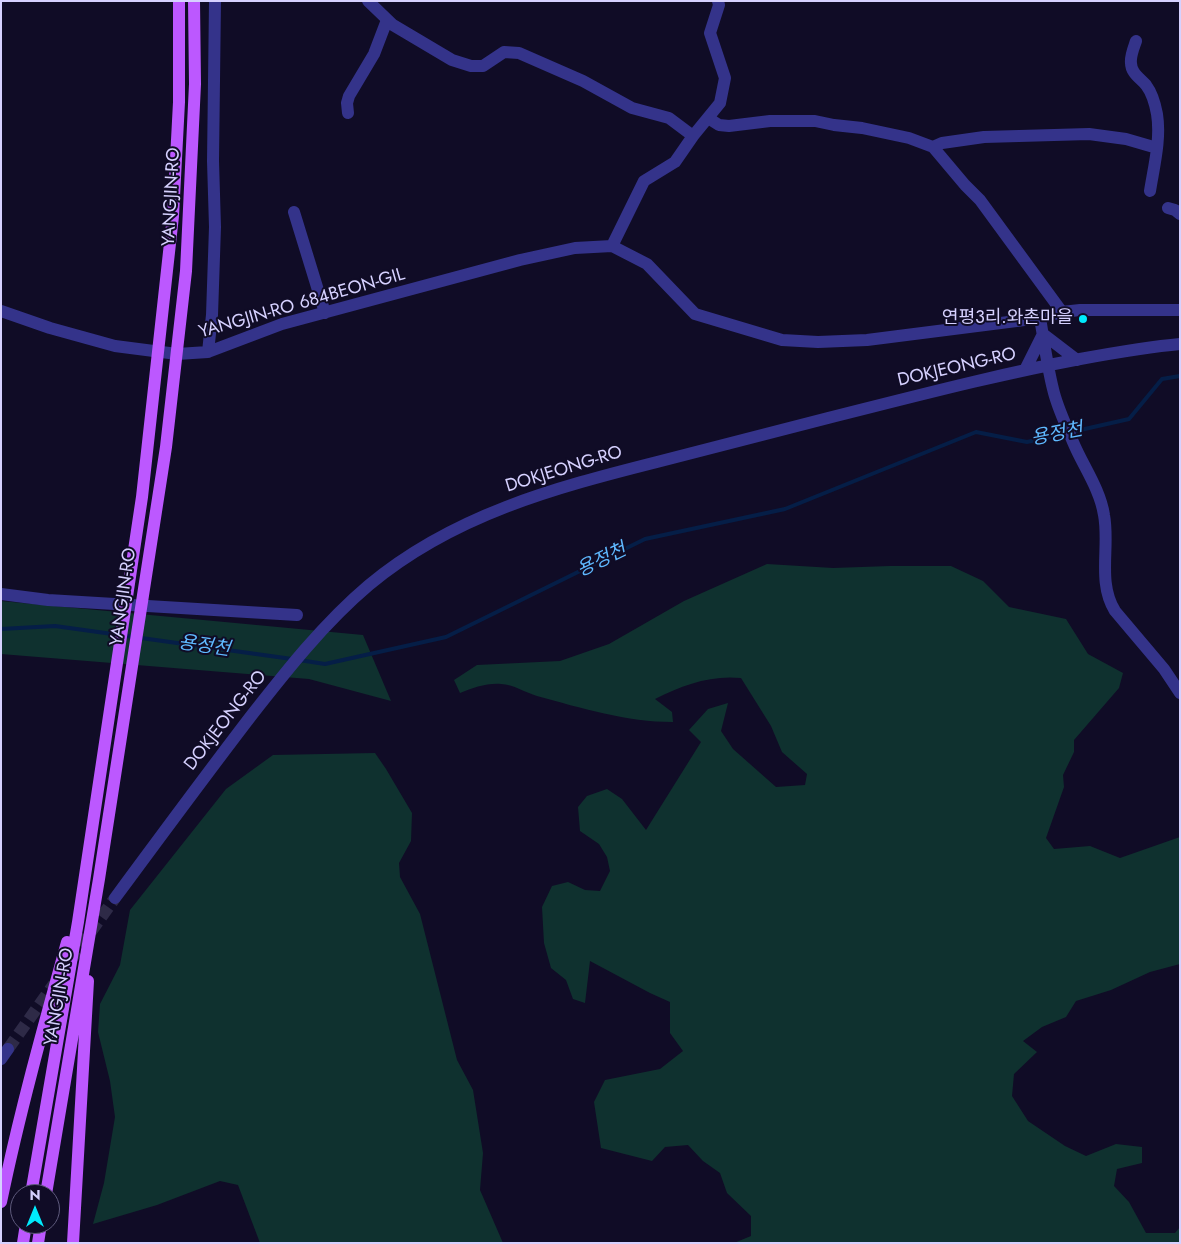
<!DOCTYPE html>
<html>
<head>
<meta charset="utf-8">
<style>
	body { margin:0 }
	#map { position:relative; width:1181px; height:1244px; overflow:hidden; background:#100c26; font-family:Jost,sans-serif }
	canvas { display:block }
	.frame { position:absolute; inset:0; border:2px solid #d6d1ff; pointer-events:none }
	.north { position:absolute; left:10px; top:1184px; width:50px; height:50px; box-sizing:border-box; background:#100c26; border:1px solid #5f5b7d; border-radius:50%; rotate:0deg; font-size:14px; font-weight:700; line-height:20px; text-align:center; color:#d6d1ff }
	.north::after { content:''; display:block; margin:auto; width:18px; height:22px; background:#00eafc; clip-path:polygon(50% 0,100% 100%,50% 72%,0 100%) }
</style>
</head>
<body>
<div id="map">
<canvas width="1181" height="1244"></canvas>
<div class="frame"></div>
<div class="north">N</div>
</div>
<script>
const ctx = document.querySelector('canvas').getContext('2d');
ctx.lineJoin = 'round';
function fillPath(path, color) { ctx.fillStyle = color; ctx.fill(path, 'evenodd'); }
function strokePath(path, color, width, dash) { ctx.strokeStyle = color; ctx.lineWidth = width; ctx.lineCap = dash ? 'butt' : 'round'; ctx.setLineDash(dash || []); ctx.stroke(path); }
function write(font, color, halo, rows, align = 'center') {
  ctx.font = font + ' Jost,"Noto Sans KR",sans-serif'; ctx.lineWidth = 4; ctx.setLineDash([]); ctx.textBaseline = 'middle'; ctx.strokeStyle = halo; ctx.fillStyle = color; for (const [text, x, y, turn = 0] of rows) {
    ctx.save(); ctx.translate(x, y); ctx.rotate((+turn || 0) * Math.PI / 180); ctx.textAlign = isNaN(turn) ? turn : align; if (halo) ctx.strokeText(text, 0, 0); ctx.fillText(text, 0, 0); ctx.restore();
  }
}
const green = new Path2D(`
	M767 564 833 568 890 566H951L983 581 1009 607 1066 619 1088 654 1123 673 1119 688 1074 740V752L1063 775 1064 787 1046 838 1054 849 1090 846 1120 858 1180 837V964L1150 972 1111 990 1076 1001 1066 1017 1042 1027 1023 1041 1037 1052 1014 1074 1012 1096 1028 1121 1065 1146 1086 1156 1116 1144 1142 1147V1163L1117 1169 1114 1186 1129 1202 1146 1233H1175L1180 1227V1243H734L751 1236V1216L727 1193 720 1173 703 1161 688 1145 665 1147 652 1161 601 1148 594 1102 605 1080 660 1069 683 1051 670 1033V1002L650 993 590 961 585 1003 573 999 566 980 551 968 544 943 542 907 552 886 568 882 585 890 600 891 610 871 607 857 599 844 580 831 578 807 587 796 607 789 622 799 646 830 701 742 689 730 708 709 728 703 721 731 733 749 776 787 805 785 807 774 782 752 771 726 741 678C710 675 683 685 655 699L672 712 673 722C627 722 581 708 537 696 526 693 513 684 501 684 486 683 473 688 460 693L454 680 477 665 560 661 609 644 684 601Z
	M1 601 363 635 391 701 309 679 1 654Z
	M375 753 386 769 412 813 411 841 399 863 400 877 420 914 457 1060 473 1090 483 1153 480 1190 503 1243H260L238 1185 220 1181 157 1205 93 1224 104 1183 115 1117 110 1081 98 1032 100 1004 120 965 130 910 226 789 273 755Z`);
const stream = new Path2D(`
	M1 629 55 626 292 659
	M299 660 325 664 446 637 645 539 785 509 976 432 1027 442 1129 419 1162 379 1180 376`);
const minorTunnel = new Path2D(`
	M70 961 115 898
	M8 1049 54 984`);
const minor = new Path2D(`
	M368 1 393 25 452 60 471 66H483L504 52 519 53 583 81 632 108 669 118 693 136
	M1136 41C1134 47 1130 56 1131 63 1131 73 1140 78 1146 85 1152 93 1155 103 1157 114 1161 139 1154 166 1150 191
	M348 113 347 103 349 96 374 54 387 20
	M708 118 719 125 729 126 770 121H815L834 125 862 128 909 138 933 147 942 143 984 137 1089 134 1126 139 1157 148
	M933 147 965 185 980 200 1062 312
	M1168 208 1175 210 1180 214
	M294 212 325 313
	M612 246 644 181 675 162 693 136 720 103 725 78 710 33 719 5 718 1
	M1 311 50 328 115 346 177 354 208 352 282 324 520 260 575 248 612 246 647 264 695 314 782 340 818 342 867 340 1040 318 1062 312 1080 310H1180
	M1040 318C1044 341 1047 365 1053 389 1057 407 1066 425 1073 442 1083 466 1100 489 1104 515 1110 547 1097 582 1115 611L1164 669 1180 693
	M208 352 212 315 215 227 213 161 215 1
	M1025 370 1043 334 1077 360
	M1 594 48 600 297 615
	M115 898C160 837 205 776 251 716 287 670 324 623 369 585 453 515 554 488 657 462 714 447 771 433 828 418 912 397 995 375 1080 359 1113 353 1146 347 1180 344
	M1 1059 8 1049`);
const major = new Path2D(`
	M31 1194 78 922 142 497 173 216 179 102V1
	M46 1194 99 879 166 447 186 271 195 84 194 1
	M1 1202C19 1115 43 1028 67 942
	M23 1243 26 1224
	M38 1243 41 1224
	M73 1243 88 981`);
const markers = [
	[1083,319,5,"#00eafc"]
];
const streetNames = [
	["YANGJIN-RO",172,197,-87],
	["YANGJIN-RO 684BEON-GIL",302,304,-16],
	["DOKJEONG-RO",957,368,-13],
	["DOKJEONG-RO",564,470,-17],
	["YANGJIN-RO",124,597,-82],
	["DOKJEONG-RO",226,721,-52],
	["YANGJIN-RO",60,997,-80]
];
const poiNames = [
	["연평3리.와촌마을",1073,319]
];
const waterNames = [
	["용정천",1057,435,-11],
	["용정천",602,561,-26],
	["용정천",204,647,8]
];
fillPath(green, '#0f312f');
strokePath(stream, '#051e47', 4);
strokePath(minorTunnel, '#2e2a47', 12, [12, 6]);
strokePath(minor, '#34338a', 12);
strokePath(major, '#bc58ff', 12);
for (const [x, y, r, color] of markers) { const dot = new Path2D(); dot.arc(x, y, r, 0, 2 * Math.PI); ctx.fillStyle = color; ctx.fill(dot); strokePath(dot, '#100c26', 2); }
write('18px', '#d6d1ff', '#100c26', streetNames);
write('18px', '#d6d1ff', '#100c26', poiNames, 'right');
write('italic 19px', '#5fb9ff', '#100c26', waterNames);
</script>
</body>
</html>
